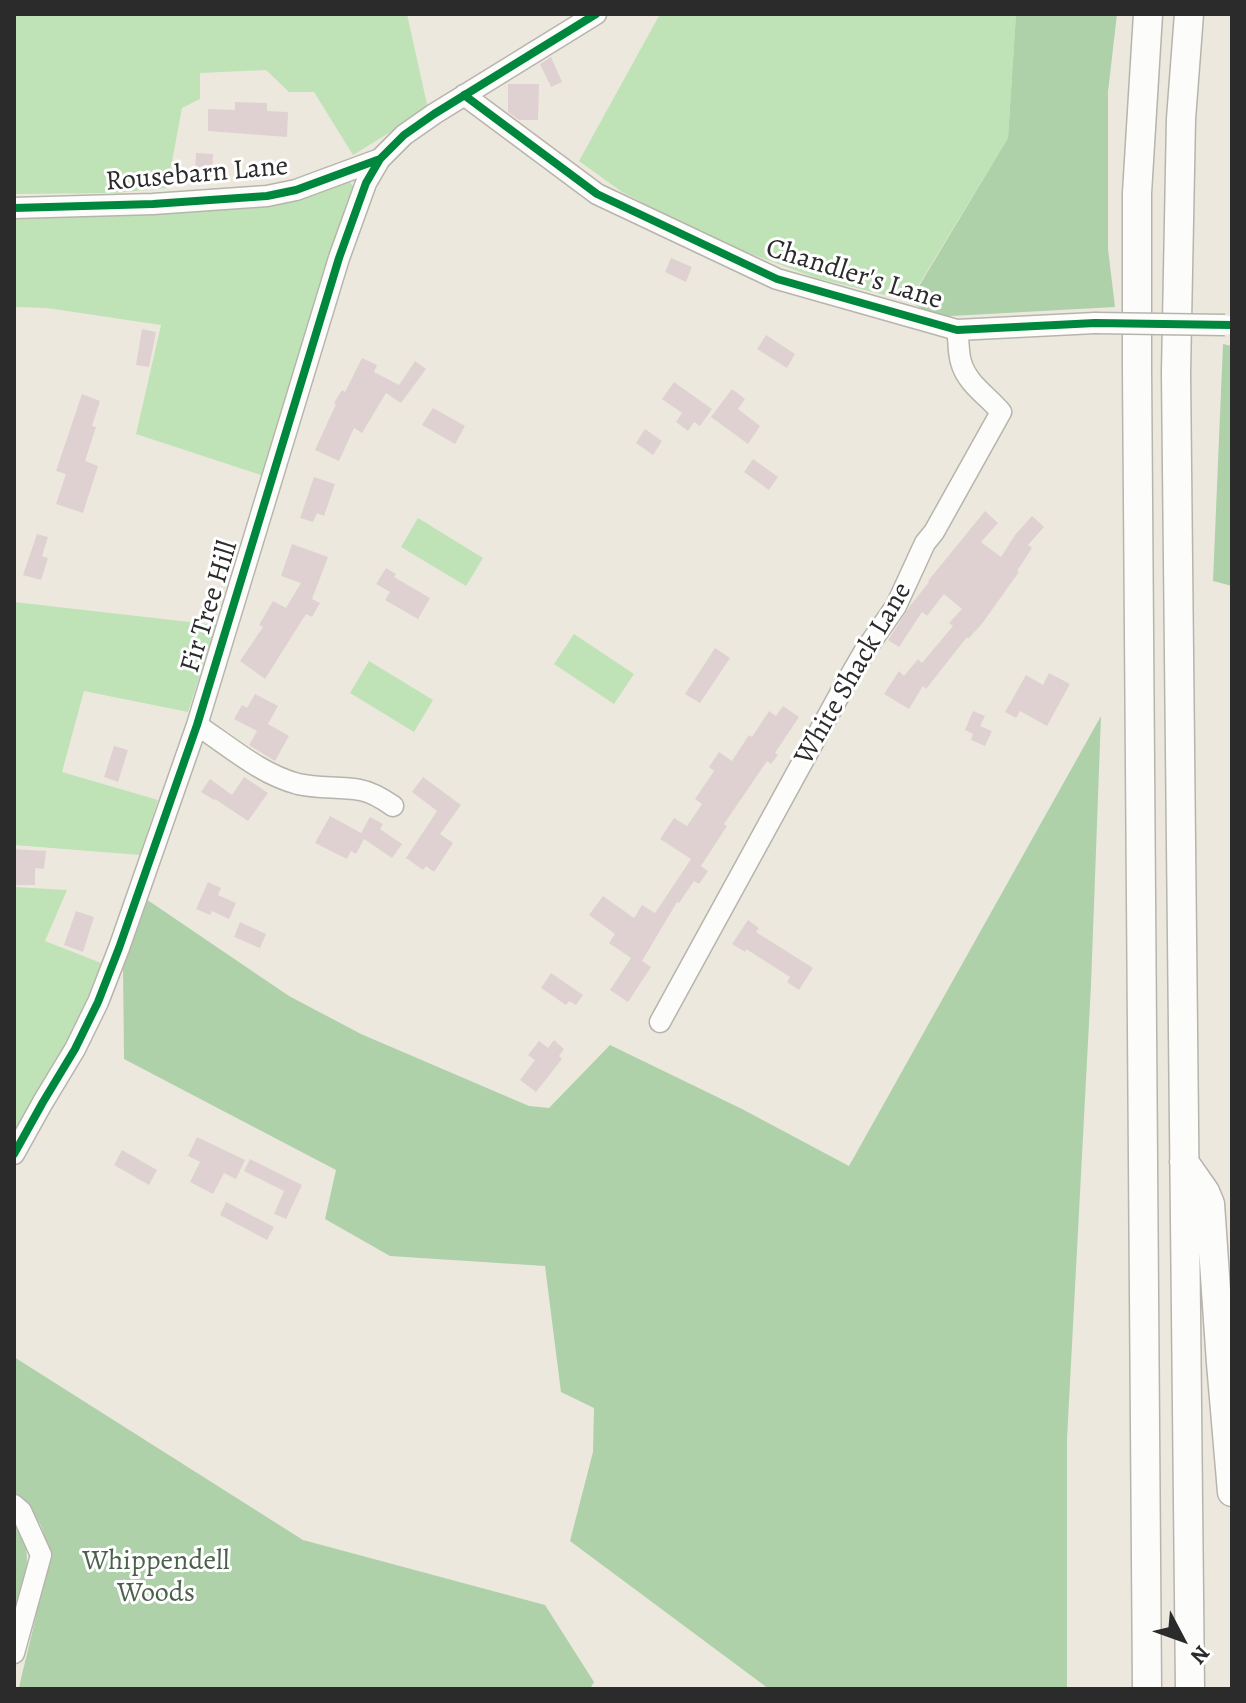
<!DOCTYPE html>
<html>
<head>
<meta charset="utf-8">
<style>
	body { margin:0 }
	#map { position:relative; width:1246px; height:1703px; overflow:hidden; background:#ede8dd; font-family:Alegreya,serif }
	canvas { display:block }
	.frame { position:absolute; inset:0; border:16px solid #2b2b2b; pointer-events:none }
	.north { position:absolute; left:1142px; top:1599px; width:80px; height:80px; -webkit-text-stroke:6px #fff; paint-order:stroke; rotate:131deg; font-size:22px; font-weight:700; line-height:32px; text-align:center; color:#2b2b2b }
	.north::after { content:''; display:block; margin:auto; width:28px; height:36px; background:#2b2b2b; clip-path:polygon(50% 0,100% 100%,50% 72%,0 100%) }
</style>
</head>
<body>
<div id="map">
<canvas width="1246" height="1703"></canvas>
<div class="frame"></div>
<div class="north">N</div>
</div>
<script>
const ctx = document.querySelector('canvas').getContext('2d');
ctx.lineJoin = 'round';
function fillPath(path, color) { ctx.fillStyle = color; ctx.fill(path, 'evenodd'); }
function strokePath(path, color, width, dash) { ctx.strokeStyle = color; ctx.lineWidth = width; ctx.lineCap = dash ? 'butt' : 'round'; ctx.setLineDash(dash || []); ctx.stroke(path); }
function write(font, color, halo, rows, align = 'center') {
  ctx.font = font + ' Alegreya,serif'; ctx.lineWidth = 6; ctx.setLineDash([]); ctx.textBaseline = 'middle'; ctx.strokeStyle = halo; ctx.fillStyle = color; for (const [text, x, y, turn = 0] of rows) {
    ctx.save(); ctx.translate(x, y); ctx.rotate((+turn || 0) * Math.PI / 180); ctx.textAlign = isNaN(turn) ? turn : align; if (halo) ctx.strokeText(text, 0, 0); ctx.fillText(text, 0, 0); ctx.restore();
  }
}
const green = new Path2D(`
	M14 14H407L428 109 353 155 314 92H289L266 70 200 73V99L182 108 167 188 114 193 14 194Z
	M660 14H1016L1008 138 909 301 816 278 719 242 622 192 579 161Z
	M348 179 357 192 264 476 136 434 161 325 47 308 14 307V217L104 213 163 214 291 201Z
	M418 518 483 558 466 586 401 547Z
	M14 602 216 625 188 712 84 691 62 772 158 800 140 855 14 845Z
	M574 634 634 674 614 704 554 664Z
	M369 661 433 700 414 732 350 693Z
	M14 887 67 890 45 941 101 963 77 1024 14 1143Z`);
const forest = new Path2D(`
	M1016 14H1117L1108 92V249L1115 307 951 316 938 319 910 301 1008 138Z
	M1223 344 1232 346V586L1213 581Z
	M1101 716 1091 985 1067 1439V1689H769L570 1541 593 1452 594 1408 561 1392 545 1266 390 1256 325 1219 336 1170 124 1059 123 966 146 899 289 996 361 1034 529 1106 549 1108 610 1045 742 1109 849 1166Z
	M14 1357 303 1540 545 1605 594 1682 590 1689H19C26 1653 57 1554 40 1524 34 1513 23 1505 14 1496Z
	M14 1524C38 1552 23 1585 14 1616Z`);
const building = new Path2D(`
	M551 57 562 82 551 87 540 64Z
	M508 84H539L538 120H519L508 112Z
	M235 102 267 103V111L288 112 287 137 208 131V109L235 110Z
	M196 153 213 154 212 175 195 174Z
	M671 258 692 267 686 282 665 272Z
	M142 329 156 332 149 367 136 365Z
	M766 335 795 354 787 368 757 349Z
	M362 358 377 365 374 372 399 385 415 361 426 369 401 403 386 393 362 433 354 428 339 461 315 450 336 404 334 403 342 390 345 392Z
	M674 382 712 409 700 426 694 422 688 431 676 422 682 413 662 399Z
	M732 389 745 399 738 409 760 426 748 444 711 417Z
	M82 394 100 401 92 426 96 427 85 461 98 466 83 513 56 504 66 474 56 471Z
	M433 408 465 426 455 444 422 425Z
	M645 429 662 441 653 455 636 443Z
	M753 459 778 477 769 490 744 472Z
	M314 477 335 484 324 516 317 513 313 522 300 518Z
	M985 511 998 523 981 542 1001 557 1015 535 1032 516 1044 527 1028 545 1032 548 1017 571 1019 572 981 625 968 639 967 637 926 689 923 686 909 709 884 694 899 671 904 676 918 659 922 663 953 626 949 623 962 609 944 594 927 616 922 612 899 647 888 640 910 606 929 582 928 581Z
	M37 534 48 537 42 556 48 558 41 580 23 575Z
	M292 544 328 557 312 599 320 603 312 617 306 614 265 679 240 661 263 627 259 625 273 601 286 608 301 583 281 576Z
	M386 568 396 574 394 577 430 598 418 619 385 600 390 592 376 584Z
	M715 648 730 658 700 703 685 694Z
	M1049 673 1070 684 1047 726 1020 711 1016 718 1005 712 1026 675 1043 685Z
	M255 694 278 706 268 724 289 736 275 761 249 745 257 731 234 719 242 705 247 708Z
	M783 706 799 717 775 753 778 755 771 764 767 761 724 824 727 826 701 866 708 871 699 884 694 881 679 903 677 902 642 961 651 967 628 1002 610 990 631 958 609 943 615 934 589 915 603 896 634 918 642 905 655 913 691 859 660 839 674 818 687 826 702 804 695 799 714 771 709 767 719 752 732 761 749 735 752 737 769 711 776 716Z
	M973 711 985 716 980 726 992 731 985 746 971 740 973 734 965 730Z
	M114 746 128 750 118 782 104 777Z
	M244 777 268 793 248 821 215 799 214 800 201 792 210 779 232 795Z
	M423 777 461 805 440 834 453 843 434 872 426 866 423 870 406 858 437 811 412 792Z
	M330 816 361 833 370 817 383 824 380 829 402 844 392 858 364 839 356 854 351 851 347 859 315 843Z
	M14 849 46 851 44 869 35 868V885H14Z
	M208 882 221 888 218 895 236 903 229 919 212 911 210 915 196 909Z
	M76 911 94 917 83 952 64 945Z
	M748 920 759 928 756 932 813 968 799 990 787 982 790 977 746 949 745 952 732 944Z
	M240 922 266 934 260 948 234 937Z
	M551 973 583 995 576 1005 569 1001 566 1005 541 988Z
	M554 1040 564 1049 559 1056 562 1059 536 1092 520 1080 535 1060 528 1055 539 1041 548 1048Z
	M197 1137 245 1160 236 1179 224 1173 213 1194 190 1182 200 1162 188 1156Z
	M122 1150 157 1170 149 1185 114 1165Z
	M250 1159 302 1185 286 1219 274 1214 284 1191 244 1171Z
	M226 1202 274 1227 267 1240 220 1215Z`);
const minor = new Path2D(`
	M464 95 597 194 777 279 957 330 1095 323
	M14 208 153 204 267 196 296 190 380 159
	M197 725C229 746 260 774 298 784 319 789 340 786 360 790 372 792 383 799 393 806
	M660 1022 842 690 864 652 896 606 925 543 934 532 1001 412C988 396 967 384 961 362 958 352 959 340 957 330
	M14 1154 43 1102 75 1049 98 1002 119 948 197 725 339 258 366 183 380 159 404 135 434 114 596 14
	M14 1505 21 1511 41 1555 14 1653`);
const highway = new Path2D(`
	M1189 14 1181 119 1176 373 1190 1689
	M1184 1162 1205 1192 1210 1204 1221 1363 1232 1492
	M1147 1689 1137 369V193L1148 14`);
const minorBridge = new Path2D(`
	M1095 323 1225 325`);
const cycleway = new Path2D(`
	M464 95 597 194 777 279 957 330 1095 323 1232 325
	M14 208 153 204 267 196 296 190 380 159
	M14 1154 43 1102 75 1049 98 1002 119 948 197 725 339 258 366 183 380 159 404 135 434 114 596 14`);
const streetNames = [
	["Rousebarn Lane",197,175,-5],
	["Chandler's Lane",854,275,17],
	["Fir Tree Hill",210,607,-73],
	["White Shack Lane",854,674,-60]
];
const parkNames = [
	["Whippendell",156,1562],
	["Woods",156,1594]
];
fillPath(green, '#bfe3b7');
fillPath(forest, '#aed1aa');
fillPath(building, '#dfd1d1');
strokePath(minor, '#b7b4ad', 23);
strokePath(highway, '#b7b4ad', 31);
strokePath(minor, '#fcfcfa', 20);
strokePath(highway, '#fcfcfa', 28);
strokePath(minorBridge, '#b7b4ad', 23, []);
strokePath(minorBridge, '#fcfcfa', 20);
strokePath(cycleway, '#00873e', 8);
write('28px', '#2b2b2b', '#fff', streetNames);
write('28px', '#4c614c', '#fff', parkNames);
</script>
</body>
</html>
